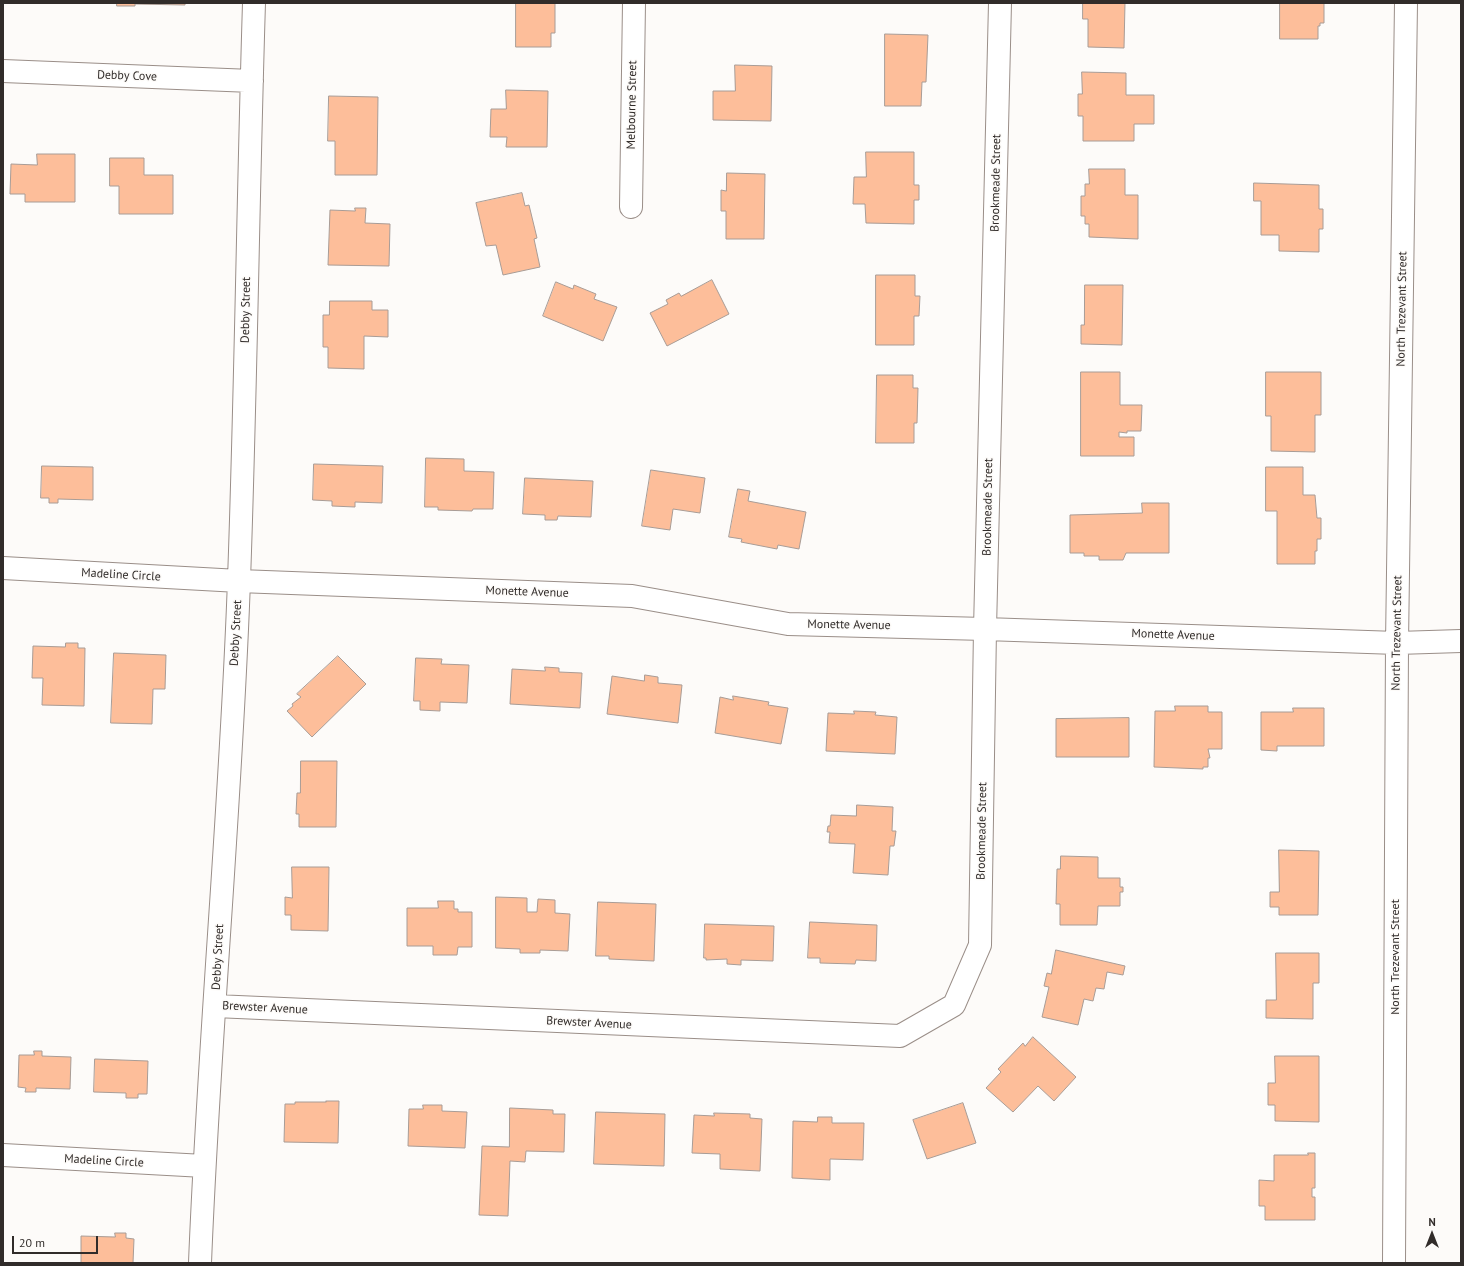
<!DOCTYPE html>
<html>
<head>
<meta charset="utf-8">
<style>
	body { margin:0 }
	#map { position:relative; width:1464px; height:1266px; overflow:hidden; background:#fdfbf9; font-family:"PT Sans",sans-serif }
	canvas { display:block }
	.frame { position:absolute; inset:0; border:4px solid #312c2a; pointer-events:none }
	.north { position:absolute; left:1412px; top:1214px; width:40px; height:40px; -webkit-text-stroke:3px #fdfbf9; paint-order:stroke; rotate:0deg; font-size:11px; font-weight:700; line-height:16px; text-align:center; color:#312c2a }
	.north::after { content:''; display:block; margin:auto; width:14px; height:18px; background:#312c2a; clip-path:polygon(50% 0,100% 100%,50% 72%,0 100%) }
	.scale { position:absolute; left:12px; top:1236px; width:86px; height:18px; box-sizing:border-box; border:2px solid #312c2a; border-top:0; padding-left:5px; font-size:12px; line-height:14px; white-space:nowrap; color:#312c2a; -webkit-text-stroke:3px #fdfbf9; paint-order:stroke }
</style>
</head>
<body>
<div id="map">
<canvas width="1464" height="1266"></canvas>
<div class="frame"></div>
<div class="north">N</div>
<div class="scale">20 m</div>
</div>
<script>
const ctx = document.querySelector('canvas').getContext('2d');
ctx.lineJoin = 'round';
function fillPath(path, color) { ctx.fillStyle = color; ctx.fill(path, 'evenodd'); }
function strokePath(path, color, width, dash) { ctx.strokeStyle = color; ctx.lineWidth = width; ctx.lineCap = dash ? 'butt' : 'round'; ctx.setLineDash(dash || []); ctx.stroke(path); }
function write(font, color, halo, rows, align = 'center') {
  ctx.font = font + ' "PT Sans",sans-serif'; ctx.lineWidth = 3; ctx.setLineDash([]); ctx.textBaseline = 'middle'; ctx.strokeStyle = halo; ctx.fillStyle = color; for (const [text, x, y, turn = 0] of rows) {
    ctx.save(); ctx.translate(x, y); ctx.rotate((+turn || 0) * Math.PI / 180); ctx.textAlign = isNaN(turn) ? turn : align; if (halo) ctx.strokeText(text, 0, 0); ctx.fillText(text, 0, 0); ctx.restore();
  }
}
const building = new Path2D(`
	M117 3H185V5L135 4V6H117Z
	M516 3H555V33H551V47H516Z
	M1083 3H1125L1124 48 1088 47V19H1083Z
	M1280 3H1324V23H1320V26H1318V39H1280Z
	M885 34 928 35 926 82H922L921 106H885Z
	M735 65 772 66 771 121 713 120V91H735Z
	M1082 72 1126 73V95H1154V124H1134V141H1083V116H1078V94H1082Z
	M506 90 548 91 547 147H506L507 137H490L491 109H506Z
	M329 96 378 97 377 175H335V141H328Z
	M866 152H914V185H919V200H914V224L866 223 865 204H853L854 177H866Z
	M37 154H75V202H25V194H10L11 164 37 165Z
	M110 158H144V175H173V214H119V186H110Z
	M1089 169H1125V195H1138V239L1089 237V224H1085V216H1081V196H1085V184H1089Z
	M727 173 765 174 764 239H726V211H721V190L726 191Z
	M1254 183 1319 185V209H1323V229H1319V252L1279 251V235H1261V201H1254Z
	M522 193 525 206 529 205 537 238 534 239 540 267 503 275 496 245 486 246 476 203Z
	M355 208H366L365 223 390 224 389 266 328 265 330 210 355 211Z
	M876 275H915V296H920L919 316H914V345H876Z
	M712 280 729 314 667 346 650 313 668 304 666 300 679 293 681 296Z
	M556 282 573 289 574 285 596 294 594 299 617 307 603 341 543 316Z
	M1085 285H1123L1122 345 1081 344V325H1084Z
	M330 301H372V310H388V337L364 336V369L328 368V347H323V315H329Z
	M1081 372H1120V405H1142L1141 431H1127V433L1119 432V437H1134V456H1081Z
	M1266 372H1321V415H1315V452L1271 451V416H1266Z
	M877 375H913V388H918L917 423H914V443H876Z
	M426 458 464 459V471L494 472 493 509H473L472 511 438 510V507H425Z
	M314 464 383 466 382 503 355 502V507L332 506V501L313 500Z
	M42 466 93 467V500L58 499V503H49V498H41Z
	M1266 467H1303V495H1315L1317 518H1321V539H1317V551H1315V564H1277V511H1266Z
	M651 470 705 478 700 513 673 509 670 530 642 526Z
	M525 478 593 481 591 517 558 516 557 520H545V515L523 514Z
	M738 489 750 491 748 501 806 512 799 549 778 545 777 549 741 542 742 539 729 537Z
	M1142 503H1169V553H1126L1123 560H1099V556H1084V553H1070V515L1142 513Z
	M66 643H78V648H85L84 706 42 705 43 678H32L33 646 65 647Z
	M114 653 166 655 165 689H153L152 724 111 723Z
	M338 656 366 684 312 737 287 711 293 706 292 704 301 697 297 694Z
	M416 658 442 659 441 664 469 665 467 703 440 702V711L420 710V701H414Z
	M545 667 559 668V672L582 673 580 708 510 704 512 669 545 671Z
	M645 675 658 677V683L682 685 678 723 607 714 612 676 644 681Z
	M733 696 769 702 768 705 788 708 781 744 715 733 720 697 733 700Z
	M1175 706H1208V712H1222V749H1208L1210 758H1208V767H1203V769L1154 767 1155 711H1175Z
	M1293 708H1324V746H1277V751L1261 750V712H1293Z
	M854 711 876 712 875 715 897 717 895 754 826 751 828 713 854 714Z
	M1129 718V757H1056V719Z
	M301 761H337L336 827H299V814H296L297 793H300Z
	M857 805 893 807 892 831H896L894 846H890L888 875 853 873 855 844 829 843 830 832H827L828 826H830L831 815 856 816Z
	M1279 850 1319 851 1318 915H1279V907H1270V892H1279Z
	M1061 856 1098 857V878H1120V887H1123V892H1120V906H1098L1097 925H1060V904H1056L1057 869H1060Z
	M292 867H329L328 931 291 930V915H285V897L292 898Z
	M496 897 527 898V912H537L538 899 555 900V913L570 914 568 951 540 950V953H520V949L496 948Z
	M438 901H454V909H458V912H472V947H458L457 955H433V946H407V908H438Z
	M598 902 656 904 654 961 609 959V956H596Z
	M810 922 877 925 876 961 856 960 855 964 820 963V958H808Z
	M705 924 774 926 773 961 741 960V965L727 964V959L706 960V958H704Z
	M1056 950 1125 966 1123 975 1107 972 1104 989 1096 988 1093 1001 1084 999 1078 1025 1042 1017 1049 987 1044 986 1047 973 1051 974Z
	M1276 953H1319V983H1313V1019L1266 1018V1000H1276Z
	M1033 1037 1076 1077 1054 1101 1038 1086 1013 1112 986 1088 1001 1072 998 1069 1023 1043 1025 1046Z
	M34 1051H42V1056L71 1057 70 1089 36 1088V1092H25L26 1088 18 1087 19 1055H34Z
	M1275 1056H1319V1122L1275 1121V1105H1268V1083H1275Z
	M95 1059 148 1061 147 1094H138V1098H126V1093L94 1092Z
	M326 1101H339L338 1143 284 1142 285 1104H295V1102H326Z
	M963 1103 976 1143 927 1159 913 1120Z
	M423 1105H442V1111L467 1112 465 1148 408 1146 409 1109H423Z
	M510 1108 553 1110V1114H565L564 1152 526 1151 525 1162 510 1161 508 1216 479 1215 482 1146 509 1147Z
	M596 1112 665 1114 664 1166 594 1164Z
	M714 1113 750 1114V1118L762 1119 760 1171 720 1169V1154L692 1153 694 1115 714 1116Z
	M818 1117H832V1123H864L863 1160 830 1159V1180L792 1178 793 1121 817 1122Z
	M1308 1153H1315V1188H1312V1197H1315V1220H1265V1206H1259V1180L1274 1181V1155H1308Z
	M115 1233H126V1238L134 1239 133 1263H81V1236L115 1237Z`);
const minor = new Path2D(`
	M3 71 252 81
	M631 207 634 3
	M3 568 239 581 632 596 788 624 985 629 1397 643 1461 641
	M215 1006 900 1036 954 1005 980 945 985 629 1000 3
	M3 1155 204 1166
	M200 1263C209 1035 231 808 239 580 246 387 248 195 254 3
	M1394 1263 1397 643 1406 3`);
const streetNames = [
	["Debby Cove",127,76,2],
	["Melbourne Street",632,105,-89],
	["Brookmeade Street",996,183,-89],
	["North Trezevant Street",1402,309,-89],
	["Debby Street",246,310,-89],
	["Brookmeade Street",988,507,-89],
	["Madeline Circle",121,575,3],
	["Monette Avenue",527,592,2],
	["Monette Avenue",849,625,1],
	["Debby Street",236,633,-87],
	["North Trezevant Street",1397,633,-89],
	["Monette Avenue",1173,635,2],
	["Brookmeade Street",982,831,-89],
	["Debby Street",218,957,-87],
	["North Trezevant Street",1396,957,-90],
	["Brewster Avenue",265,1008,3],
	["Brewster Avenue",589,1023,3],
	["Madeline Circle",104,1161,3]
];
fillPath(building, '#fdbe9a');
strokePath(building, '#a89c96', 1);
strokePath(minor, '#9a8e88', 24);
strokePath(minor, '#fff', 22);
write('12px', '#312c2a', '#fdfbf9', streetNames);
</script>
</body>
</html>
